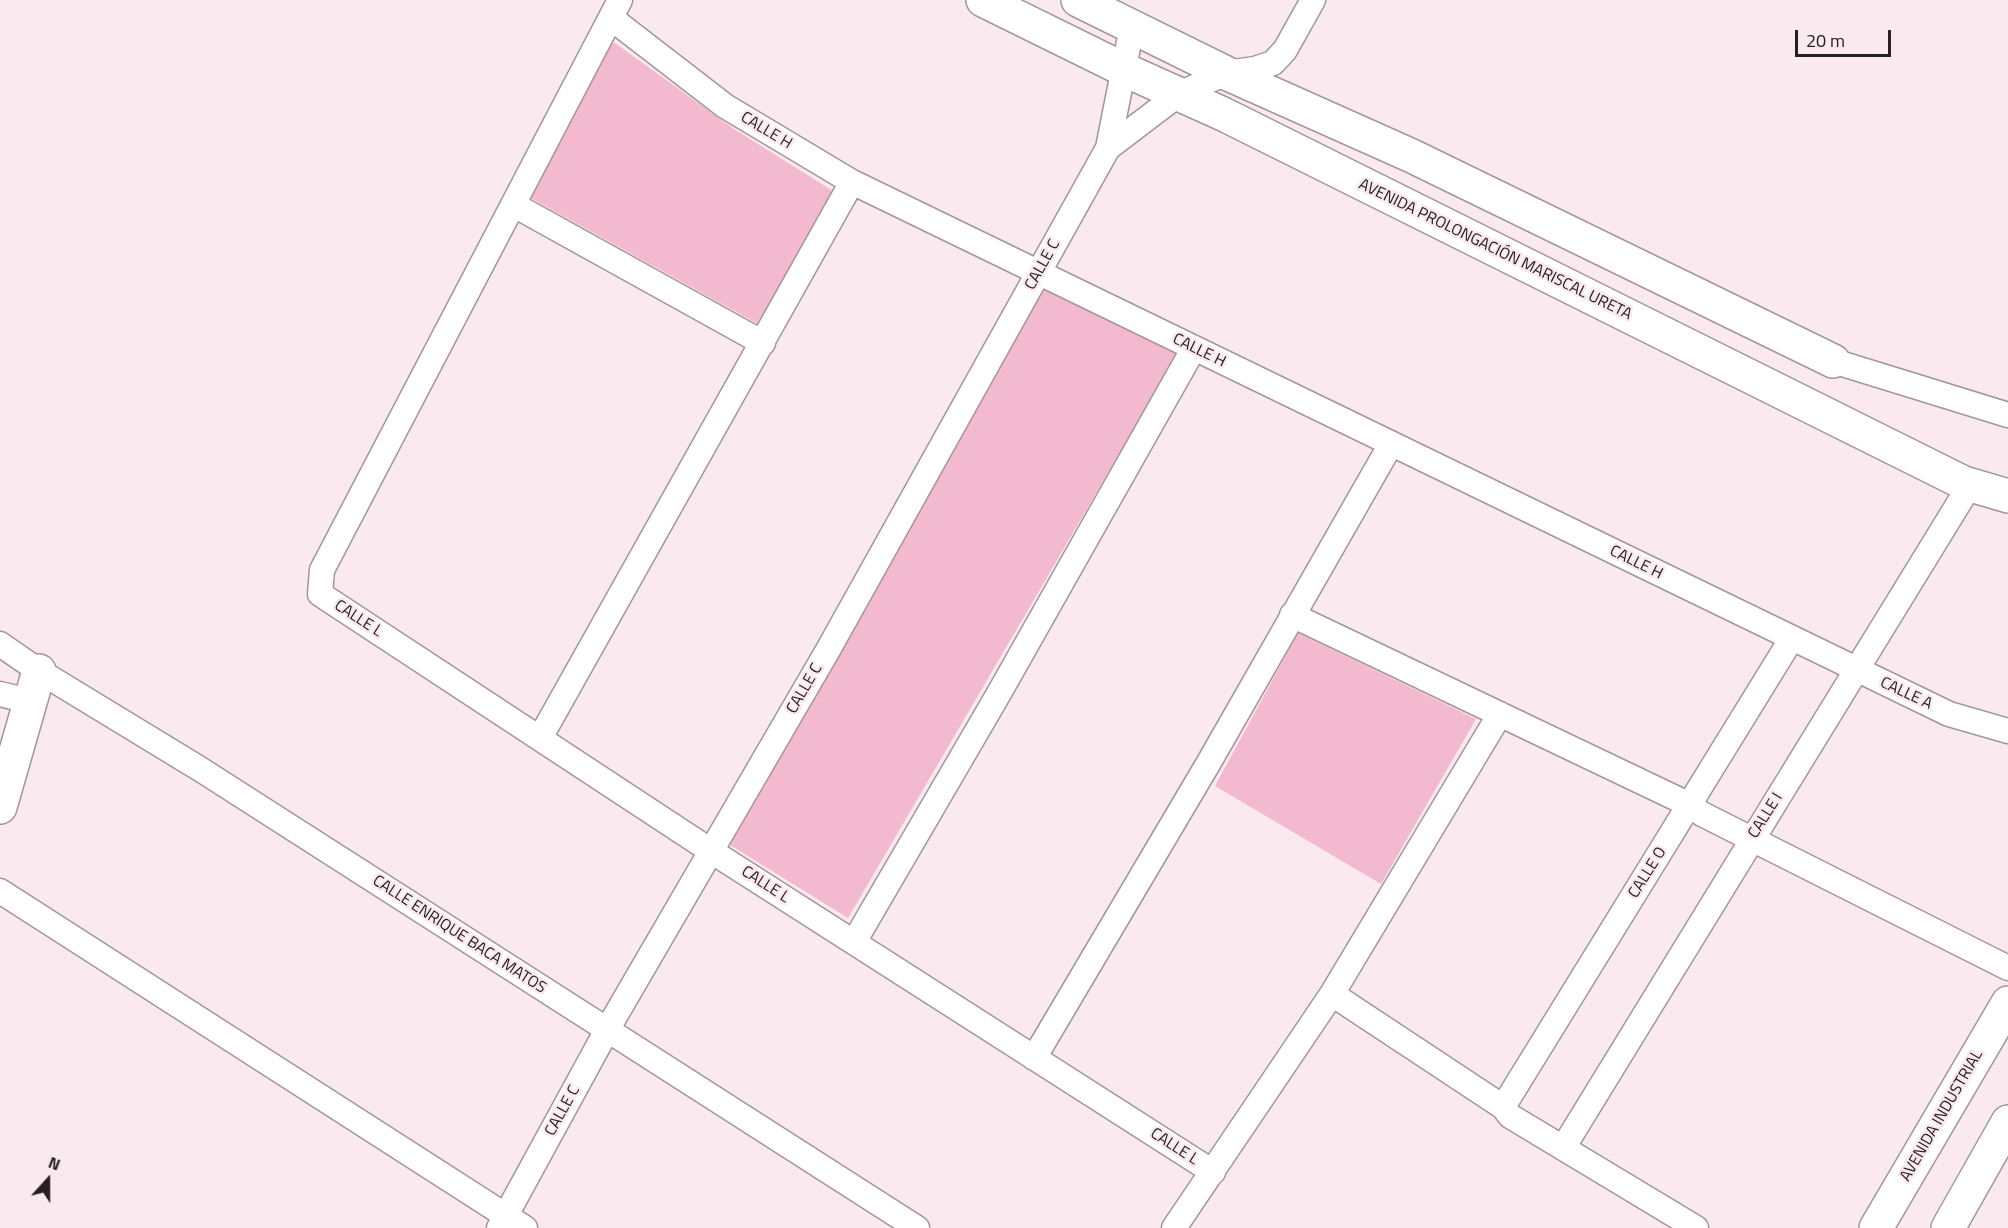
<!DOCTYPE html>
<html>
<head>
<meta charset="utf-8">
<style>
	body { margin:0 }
	#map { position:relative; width:2008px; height:1228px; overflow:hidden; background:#fae9ef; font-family:"Titillium Web",sans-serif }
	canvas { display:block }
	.north { position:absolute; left:18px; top:1150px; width:60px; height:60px; -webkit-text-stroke:4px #fae9ef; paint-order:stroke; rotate:21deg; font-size:16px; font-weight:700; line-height:24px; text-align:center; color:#262022 }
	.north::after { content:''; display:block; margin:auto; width:21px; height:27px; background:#262022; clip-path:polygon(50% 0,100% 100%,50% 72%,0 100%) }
	.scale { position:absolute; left:1795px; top:30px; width:96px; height:27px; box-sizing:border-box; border:3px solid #262022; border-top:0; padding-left:8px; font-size:18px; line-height:21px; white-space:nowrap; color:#262022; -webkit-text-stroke:4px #fae9ef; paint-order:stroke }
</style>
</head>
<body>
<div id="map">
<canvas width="2008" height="1228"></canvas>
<div class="north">N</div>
<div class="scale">20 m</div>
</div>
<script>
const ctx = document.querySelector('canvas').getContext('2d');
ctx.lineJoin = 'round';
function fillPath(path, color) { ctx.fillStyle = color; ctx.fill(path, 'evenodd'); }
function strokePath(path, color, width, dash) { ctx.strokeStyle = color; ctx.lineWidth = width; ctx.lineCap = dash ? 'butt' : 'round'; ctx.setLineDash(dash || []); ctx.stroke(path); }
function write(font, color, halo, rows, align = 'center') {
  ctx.font = font + ' "Titillium Web",sans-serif'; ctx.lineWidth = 5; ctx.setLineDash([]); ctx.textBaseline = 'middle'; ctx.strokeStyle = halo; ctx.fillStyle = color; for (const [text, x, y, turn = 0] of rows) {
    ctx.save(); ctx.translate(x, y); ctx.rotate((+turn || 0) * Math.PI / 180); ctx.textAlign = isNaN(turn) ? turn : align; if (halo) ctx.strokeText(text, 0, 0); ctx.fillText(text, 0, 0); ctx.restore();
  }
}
const green = new Path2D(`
	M615 43 734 129 833 191 758 324 527 196 606 44Z
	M1045 287 1178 353 848 918 730 845Z
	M1298 633 1476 719 1381 884 1215 786Z`);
const street = new Path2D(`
	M620 0 322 570 320 594 711 851 1213 1172
	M611 18 725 106 852 182 1949 714 2008 731
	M1108 148 1179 94 1226 73 1255 69 1273 63 1285 50 1313 0
	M514 205 763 343
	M1833 361 2008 415
	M1292 615 1690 805 1702 814 2008 968
	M0 644 39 671 200 769 917 1228
	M0 694 29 701
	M540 738 852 182
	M0 891 525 1228
	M854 942 998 695 1194 348
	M1332 994 1503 1107 1510 1116 1696 1228
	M1034 1058 1208 764 1391 444
	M1503 1107 1792 638
	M1563 1148 1970 485
	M499 1228 607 1030 828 650 1108 148 1132 27
	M1174 1228 1332 994 1500 714`);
const secondary = new Path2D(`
	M983 0 1125 70 1223 114 1964 483 2008 496
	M1078 0 1226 73 1412 156 1833 361
	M0 807 39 671
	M1876 1228 2008 1003
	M1948 1228 2008 1122`);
const streetNames = [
	["CALLE H",766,131,31],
	["AVENIDA PROLONGACIÓN MARISCAL URETA",1495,250,26],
	["CALLE C",1043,265,-61],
	["CALLE H",1199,351,26],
	["CALLE H",1636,563,26],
	["CALLE L",358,619,33],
	["CALLE C",805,689,-60],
	["CALLE A",1906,694,25],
	["CALLE I",1766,816,-58],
	["CALLE O",1648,873,-58],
	["CALLE L",765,885,33],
	["CALLE ENRIQUE BACA MATOS",459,935,33],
	["CALLE C",563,1111,-61],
	["AVENIDA INDUSTRIAL",1942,1116,-60],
	["CALLE L",1174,1147,33]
];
fillPath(green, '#f2b9cf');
strokePath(street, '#a5959b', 27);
strokePath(secondary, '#a5959b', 36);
strokePath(street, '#fff', 24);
strokePath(secondary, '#fff', 33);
write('16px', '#262022', '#fae9ef', streetNames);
</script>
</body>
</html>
